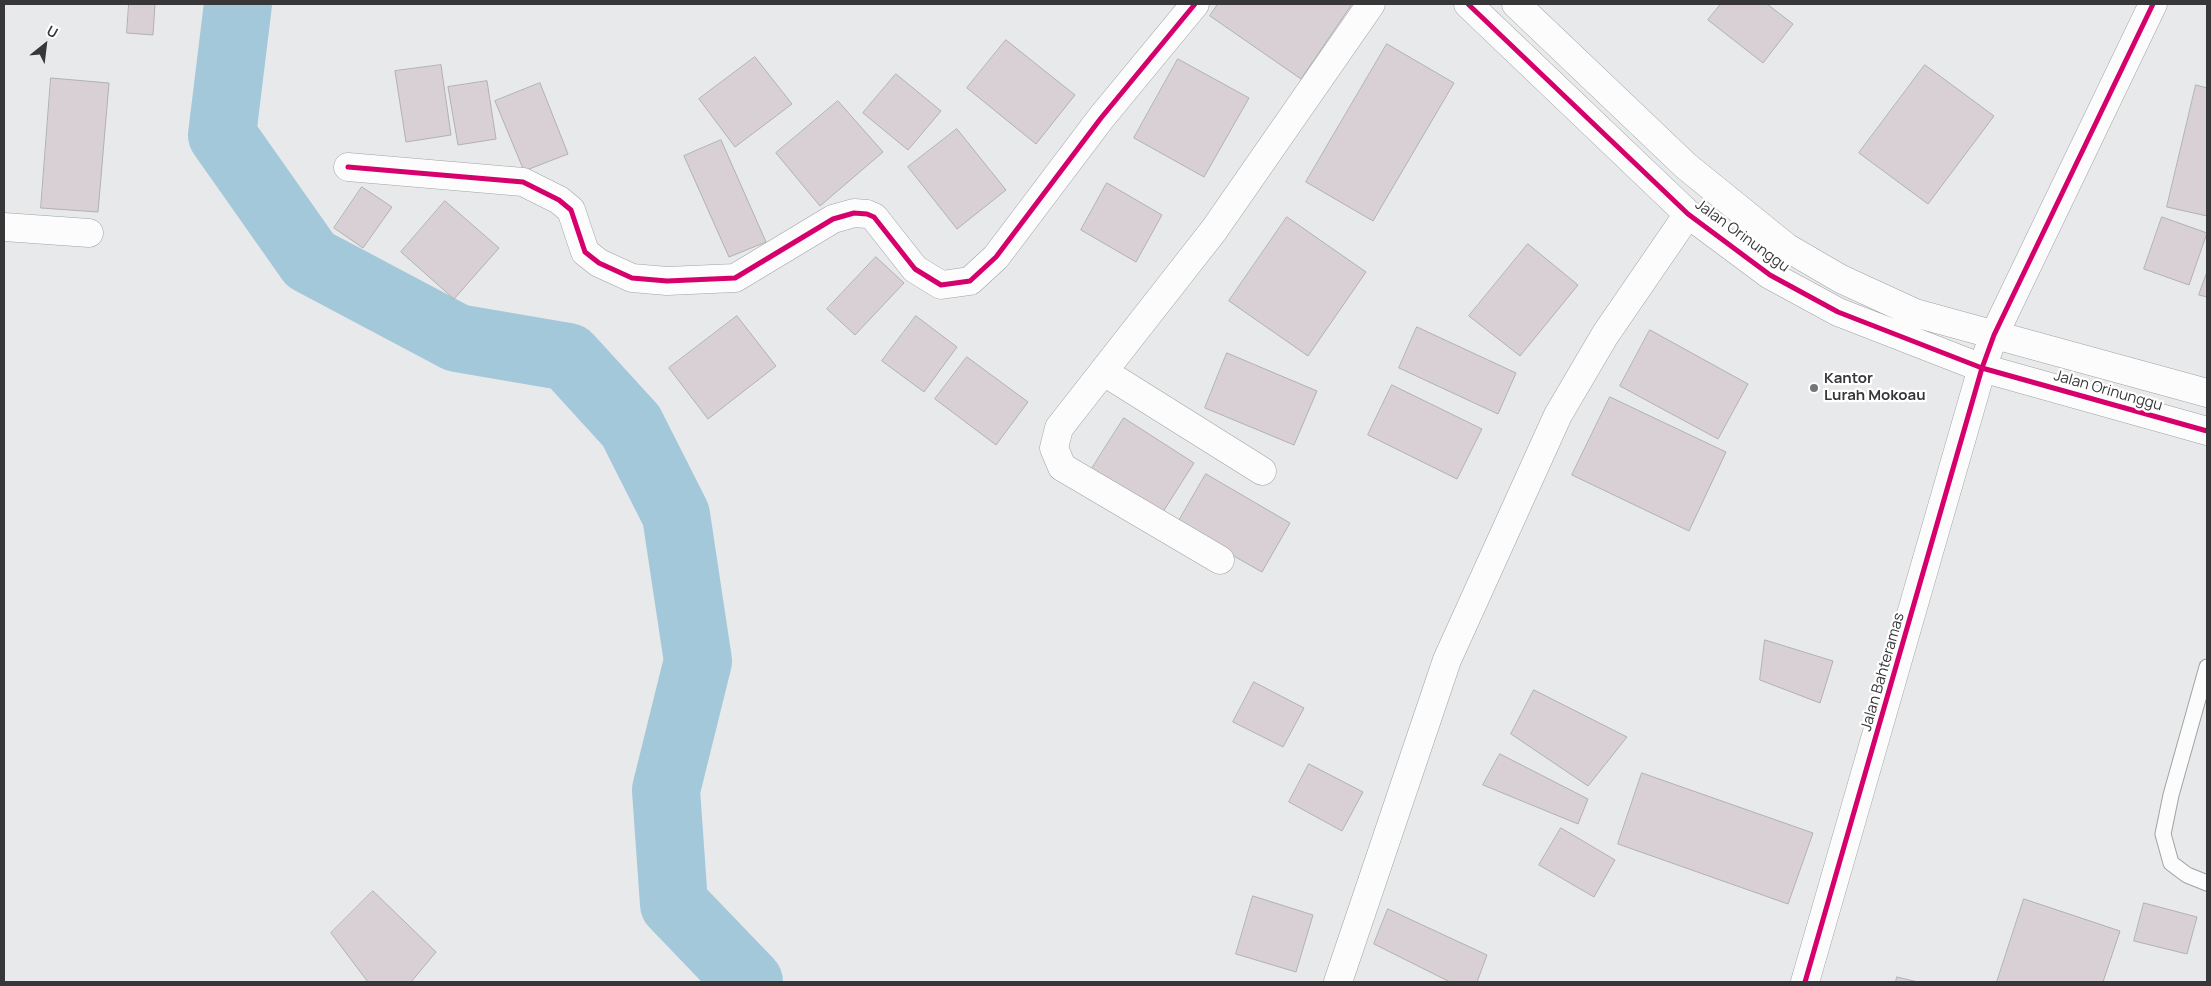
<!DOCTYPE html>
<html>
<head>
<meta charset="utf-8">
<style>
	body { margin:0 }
	#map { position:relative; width:2211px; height:986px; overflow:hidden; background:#e8e9eb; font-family:Manrope,sans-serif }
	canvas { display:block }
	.frame { position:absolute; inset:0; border:5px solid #373739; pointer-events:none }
	.north { position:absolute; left:20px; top:20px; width:50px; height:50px; -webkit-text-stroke:4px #fff; paint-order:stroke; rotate:29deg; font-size:14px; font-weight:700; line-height:20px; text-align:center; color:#373739 }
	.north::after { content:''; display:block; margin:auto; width:18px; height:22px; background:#373739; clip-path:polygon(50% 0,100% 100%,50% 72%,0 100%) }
</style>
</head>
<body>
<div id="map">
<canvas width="2211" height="986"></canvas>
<div class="frame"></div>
<div class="north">U</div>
</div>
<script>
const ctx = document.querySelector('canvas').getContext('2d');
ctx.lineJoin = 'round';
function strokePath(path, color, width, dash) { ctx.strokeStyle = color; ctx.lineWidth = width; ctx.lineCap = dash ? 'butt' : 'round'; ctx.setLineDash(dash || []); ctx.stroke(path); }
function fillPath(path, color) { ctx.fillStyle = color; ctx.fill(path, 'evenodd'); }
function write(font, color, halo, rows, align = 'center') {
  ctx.font = font + ' Manrope,sans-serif'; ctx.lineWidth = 4.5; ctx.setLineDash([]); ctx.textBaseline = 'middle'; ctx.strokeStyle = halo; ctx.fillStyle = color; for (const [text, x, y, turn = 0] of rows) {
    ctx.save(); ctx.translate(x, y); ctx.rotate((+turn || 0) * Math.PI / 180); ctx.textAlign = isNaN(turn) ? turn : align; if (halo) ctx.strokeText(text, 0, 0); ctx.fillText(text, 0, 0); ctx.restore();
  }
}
const river = new Path2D(`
	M238 4 222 135 310 260 457 338 568 357 631 426 676 515 698 661 666 790 674 904 749 982`);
const building = new Path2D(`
	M129 4H155L153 35 127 33Z
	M1218 4H1352L1301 79 1210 16Z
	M1721 4H1767L1793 24 1763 63 1708 20Z
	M1006 40 1075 95 1036 144 967 88Z
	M1387 44 1454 83 1373 221 1306 182Z
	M755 57 792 104 735 147 699 99Z
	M1178 59 1249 98 1204 177 1134 138Z
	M441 65 451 135 406 142 395 71Z
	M1925 65 1994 116 1928 204 1859 153Z
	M896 74 941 111 908 150 863 113Z
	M51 78 109 83 98 212 41 208Z
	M487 81 496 139 458 145 448 87Z
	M540 83 568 154 524 171 495 101Z
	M2196 85 2207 88V216L2167 207Z
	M838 101 883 152 820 206 776 153Z
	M957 129 1006 190 957 229 908 167Z
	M721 140 766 242 729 257 684 156Z
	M1107 183 1162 215 1136 262 1081 230Z
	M362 187 392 207 363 248 334 228Z
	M445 201 499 248 454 299 401 252Z
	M1287 217 1366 272 1308 356 1229 301Z
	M2162 217 2207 233 2189 285 2144 269Z
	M1528 244 1578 285 1520 356 1469 316Z
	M876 257 904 283 855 335 827 309Z
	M2207 272V297L2199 295Z
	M737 316 776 366 708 419 669 368Z
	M916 316 957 347 924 392 882 361Z
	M1417 327 1516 373 1498 414 1399 368Z
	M1650 330 1748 384 1718 439 1620 386Z
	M1227 353 1317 391 1294 445 1205 408Z
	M967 357 1028 402 996 445 935 399Z
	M1392 385 1482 429 1457 479 1368 435Z
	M1610 397 1726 452 1689 531 1572 475Z
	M1124 418 1194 463 1161 515 1091 470Z
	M1206 474 1290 523 1262 572 1177 524Z
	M1765 640 1833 661 1820 703 1760 680Z
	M1254 682 1304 708 1283 747 1233 722Z
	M1534 690 1627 737 1588 786 1511 734Z
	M1500 754 1588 799 1578 824 1483 785Z
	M1309 764 1363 792 1342 831 1289 802Z
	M1642 773 1813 833 1788 904 1618 844Z
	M1561 828 1615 860 1594 897 1539 865Z
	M373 891 436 952 411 982H368L331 933Z
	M1253 896 1313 915 1296 972 1236 954Z
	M2024 899 2120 931 2103 982H1997Z
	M2144 903 2197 917 2187 954 2134 941Z
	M1388 909 1487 955 1477 982H1450L1374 944Z
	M1897 977 1918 982H1896Z`);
const service = new Path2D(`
	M2207 667 2171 795 2163 834 2171 863 2187 875 2207 883`);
const minor = new Path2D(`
	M348 167 523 182 559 200 571 210 585 252 599 263 632 278 667 281 735 278 833 219 854 213 867 214 874 217 915 269 941 285 970 281 996 257 1101 118 1195 4
	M4 227 89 233
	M1104 372 1262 471
	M1220 560 1062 467 1054 448 1059 428 1214 230 1371 4
	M1338 982 1447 660 1558 415 1605 335 1688 214
	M1805 982 1982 368 1994 335 2153 4`);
const tertiary = new Path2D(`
	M1468 4 1688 214 1770 275 1838 312 1982 368 2207 431
	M1516 4 1686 166 1786 247 1841 279 1915 313 2207 393`);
const cycleway = new Path2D(`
	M1468 4 1688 214 1770 275 1838 312 1982 368 2207 431
	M348 167 523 182 559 200 571 210 585 252 599 263 632 278 667 281 735 278 833 219 854 213 867 214 874 217 915 269 941 285 970 281 996 257 1101 118 1195 4
	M1805 982 1982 368 1994 335 2153 4`);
const markers = [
	[1814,388,5,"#757577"]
];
const streetNames = [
	["Jalan Orinunggu",1742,236,36],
	["Jalan Orinunggu",2108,391,16],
	["Jalan Bahteramas",1883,672,-74]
];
const poiNames = [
	["Kantor",1824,379],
	["Lurah Mokoau",1824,396]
];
strokePath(river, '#a3c8da', 68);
fillPath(building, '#d8d0d4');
strokePath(building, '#b1b0b2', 1);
strokePath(service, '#a0a2a3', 17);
strokePath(minor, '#a0a2a3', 29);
strokePath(tertiary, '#a0a2a3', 29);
strokePath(service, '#fcfcfc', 15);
strokePath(minor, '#fcfcfc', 28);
strokePath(tertiary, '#fcfcfc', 28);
strokePath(cycleway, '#d6006c', 5);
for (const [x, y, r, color] of markers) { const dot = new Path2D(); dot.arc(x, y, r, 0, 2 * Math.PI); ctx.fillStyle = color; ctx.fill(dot); strokePath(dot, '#fff', 2); }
write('15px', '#373739', '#fff', streetNames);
write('bold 15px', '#373739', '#fff', poiNames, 'left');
</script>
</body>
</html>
